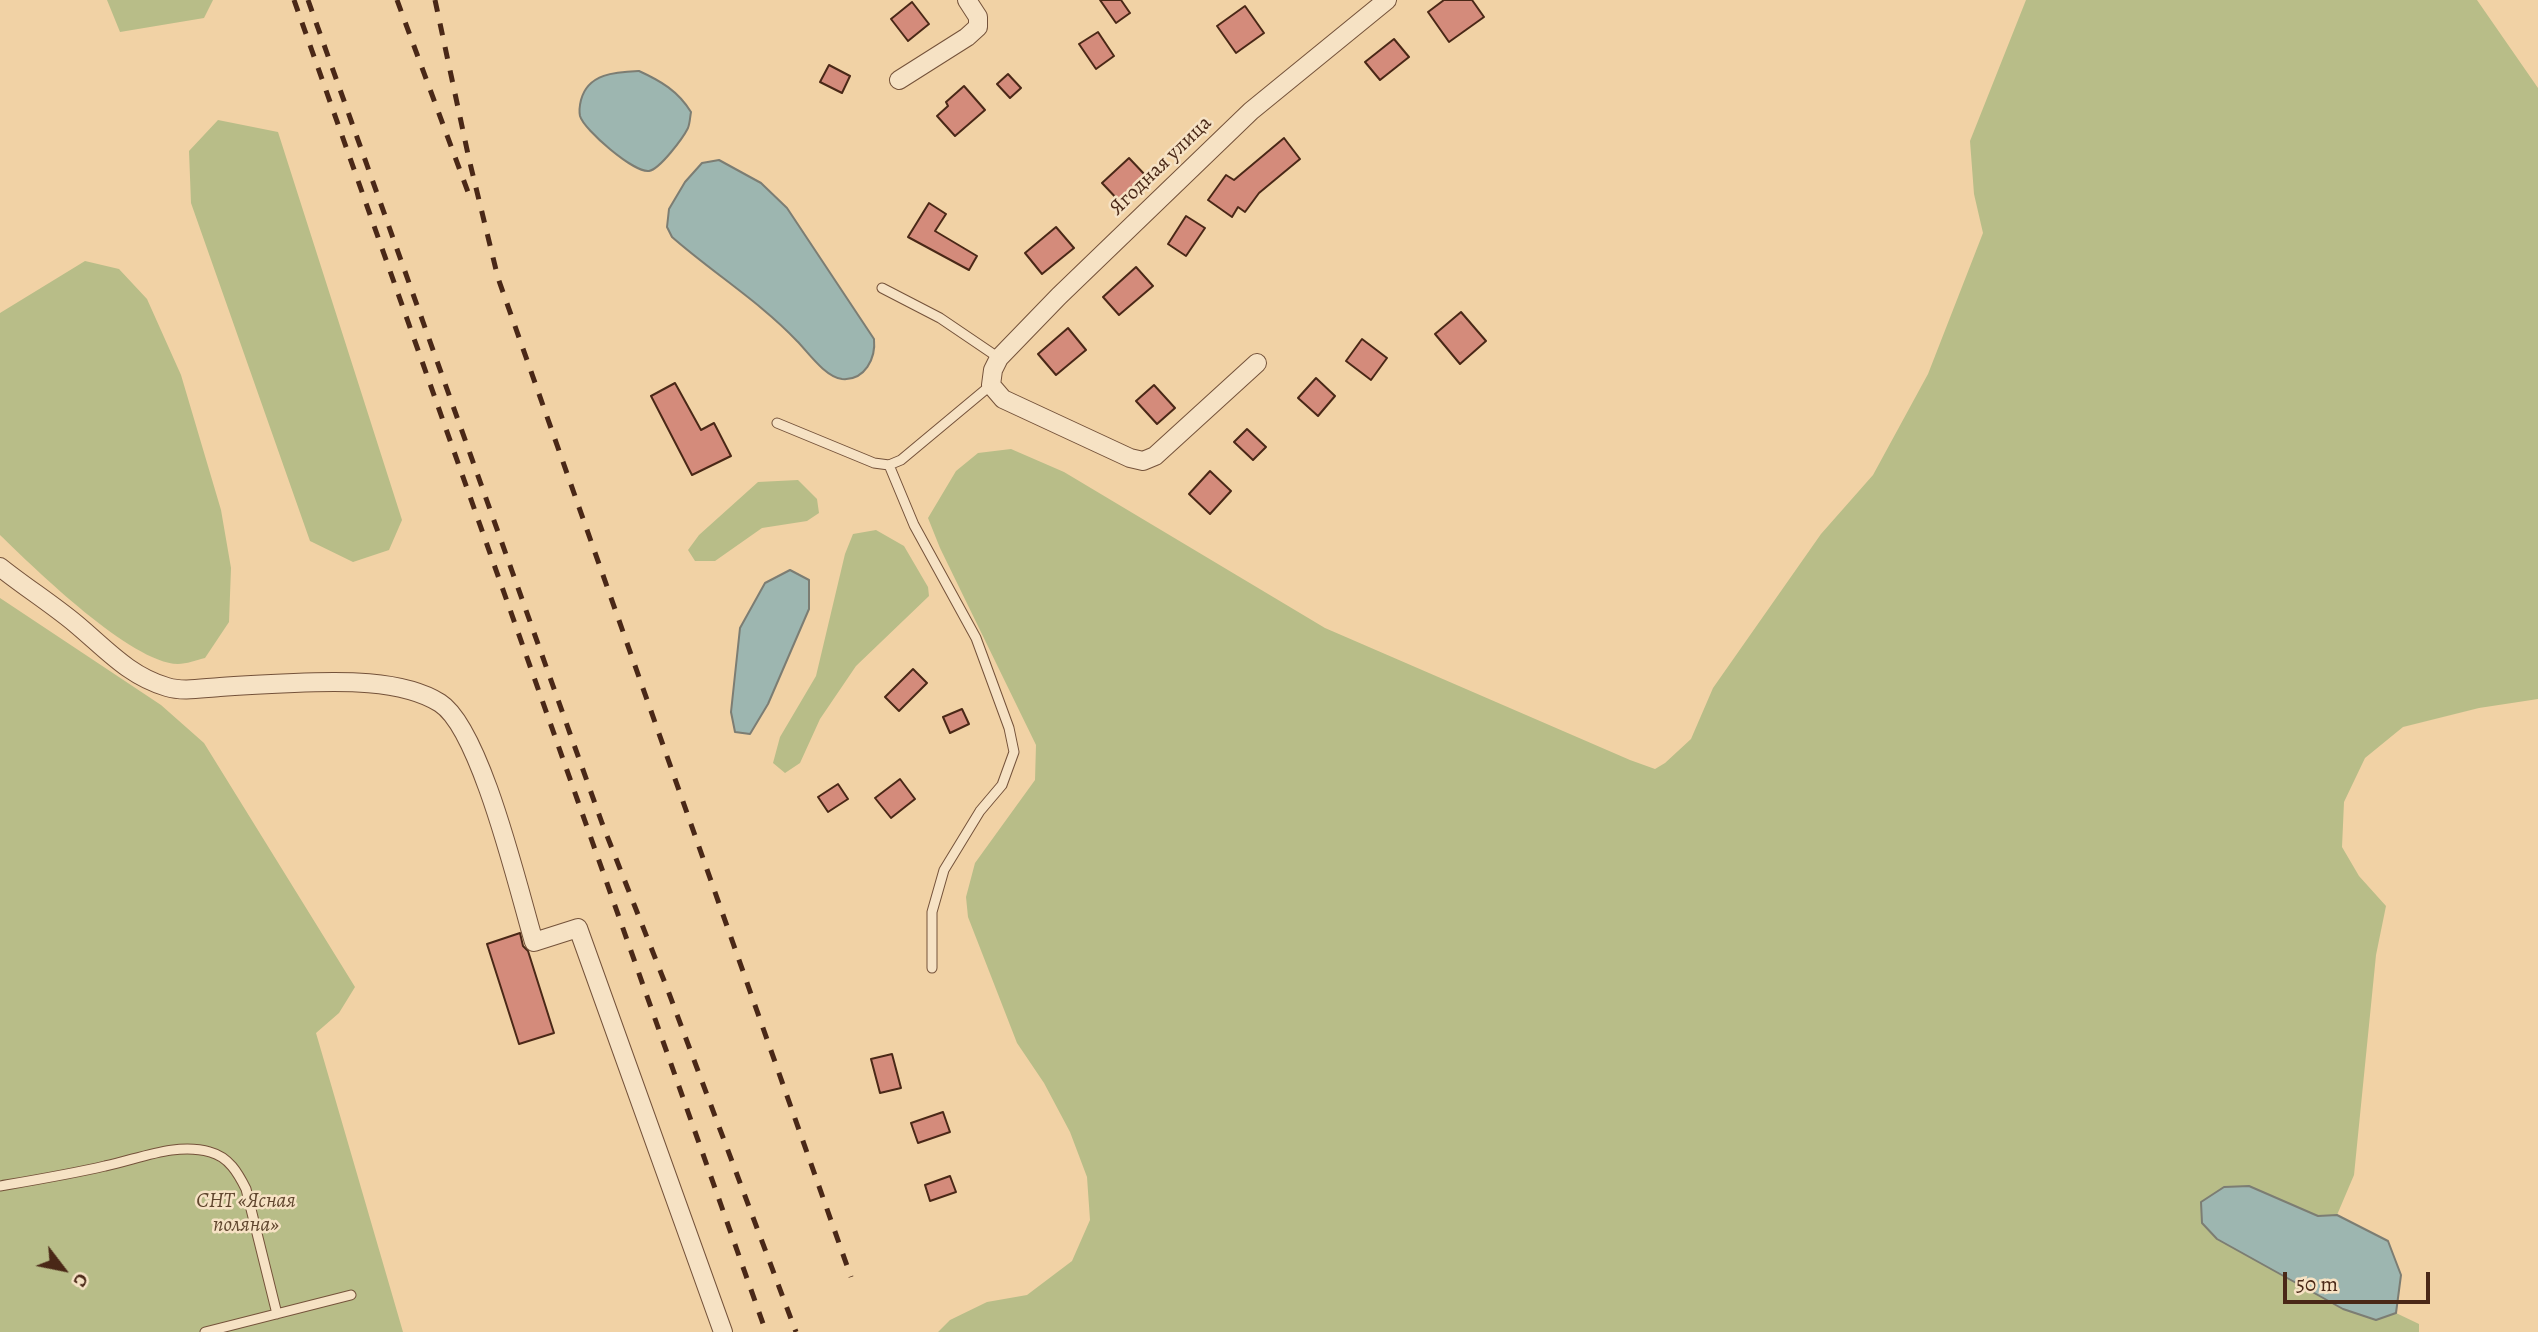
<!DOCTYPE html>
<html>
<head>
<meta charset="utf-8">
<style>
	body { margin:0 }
	#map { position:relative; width:2538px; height:1332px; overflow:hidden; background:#f1d2a5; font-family:Alegreya,serif }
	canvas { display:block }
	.north { position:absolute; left:28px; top:1234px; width:70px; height:70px; -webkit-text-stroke:5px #f6e2c4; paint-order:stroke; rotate:122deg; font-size:19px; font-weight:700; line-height:28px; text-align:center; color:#4a2817 }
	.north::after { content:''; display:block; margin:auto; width:24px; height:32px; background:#4a2817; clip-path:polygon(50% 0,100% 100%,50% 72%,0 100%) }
	.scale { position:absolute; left:2283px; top:1272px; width:147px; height:32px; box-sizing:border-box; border:4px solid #4a2817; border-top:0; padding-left:9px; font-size:21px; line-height:24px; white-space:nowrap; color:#4a2817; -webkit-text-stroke:5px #f6e2c4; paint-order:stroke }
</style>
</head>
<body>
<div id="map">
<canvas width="2538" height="1332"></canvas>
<div class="north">С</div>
<div class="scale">50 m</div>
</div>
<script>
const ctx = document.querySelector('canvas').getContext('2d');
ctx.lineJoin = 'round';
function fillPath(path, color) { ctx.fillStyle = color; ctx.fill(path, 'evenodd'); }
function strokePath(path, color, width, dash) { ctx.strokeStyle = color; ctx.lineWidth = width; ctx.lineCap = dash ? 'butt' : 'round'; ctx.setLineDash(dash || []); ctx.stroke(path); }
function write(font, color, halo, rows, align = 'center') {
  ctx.font = font + ' Alegreya,serif'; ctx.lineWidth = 5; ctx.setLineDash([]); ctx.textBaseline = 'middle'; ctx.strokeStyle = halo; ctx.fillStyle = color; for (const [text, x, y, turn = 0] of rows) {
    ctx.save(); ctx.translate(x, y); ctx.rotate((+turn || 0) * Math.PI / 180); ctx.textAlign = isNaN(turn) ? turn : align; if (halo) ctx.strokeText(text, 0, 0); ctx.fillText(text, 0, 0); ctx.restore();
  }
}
const green = new Path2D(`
	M107 0H213L204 18 120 32Z
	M2026 0H2477L2538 88V699L2479 708 2403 727 2365 758 2344 802 2342 847 2359 876 2386 906 2376 955 2354 1175 2337 1215 2318 1216 2249 1186 2376 1320 2396 1313 2419 1324V1332H938L950 1320 987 1302 1027 1295 1072 1261 1090 1220 1087 1177 1070 1132 1044 1083 1017 1043 968 917 966 897 975 863 1035 780 1036 745 940 548 928 518 956 471 978 453 1011 449 1064 472 1325 628 1630 760 1655 769 1665 763 1691 739 1713 688 1821 534 1873 475 1928 374 1983 233 1974 194 1970 141Z
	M218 120 278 132 402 520 389 550 353 562 310 541 191 203 189 151Z
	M85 261 119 269 147 299 181 375 221 510 231 568 229 622 205 658C197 660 186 664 178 664 131 663 35 569 0 535V313Z
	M798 480 817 499 819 513 807 521 762 528 715 561H695L688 550 699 535 758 482Z
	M876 530 904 546 928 587 929 596 856 666 820 719 800 763 785 773 773 763 780 737 816 676 845 554 853 534Z
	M0 598 161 705 204 743 355 987 339 1013 316 1033 403 1332H0Z`);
const water = new Path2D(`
	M639 71C661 81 678 91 691 112 690 117 690 123 688 128 683 138 660 169 649 171 634 173 584 130 580 116 579 111 580 104 581 100 588 73 616 72 639 71Z
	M719 160 761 183 787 208 874 339C876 358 865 381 842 379 825 377 808 352 797 341 760 302 713 273 672 237L667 227 669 209 685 182 702 163Z
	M790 570 809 580V609L768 704 750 734 735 732 731 712 740 628 765 583Z
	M2249 1186 2318 1216 2337 1215 2388 1241 2401 1275 2396 1313 2376 1320 2343 1309 2217 1239 2202 1223 2201 1202 2224 1187Z`);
const building = new Path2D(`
	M1100 0H1121L1130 13 1116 23Z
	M1444 0H1472L1484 17 1449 42 1428 12Z
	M912 2 929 24 908 41 891 19Z
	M1245 6 1264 33 1236 53 1217 26Z
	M1098 32 1114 56 1096 69 1079 44Z
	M1394 39 1409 57 1380 80 1365 62Z
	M829 65 850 76 842 93 820 82Z
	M1008 74 1021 88 1010 98 997 84Z
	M964 86 985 110 955 136 937 116 948 106 946 102Z
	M1284 138 1300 159 1259 193 1245 212 1238 207 1232 217 1208 200 1226 175 1234 180Z
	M1129 158 1147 177 1120 202 1102 183Z
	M929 203 946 214 935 231 977 256 969 270 908 237Z
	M1186 216 1205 228 1186 256 1168 244Z
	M1056 227 1074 248 1042 274 1025 253Z
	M1136 267 1153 286 1119 315 1103 297Z
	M1461 312 1486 341 1460 364 1435 334Z
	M1068 328 1086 350 1056 375 1038 354Z
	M1362 339 1387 358 1371 380 1346 361Z
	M1316 378 1335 396 1318 416 1298 398Z
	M675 383 701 430 714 423 731 456 692 475 651 396Z
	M1154 385 1175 408 1157 424 1136 401Z
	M1247 429 1266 447 1253 460 1234 442Z
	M1210 471 1231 491 1210 514 1189 494Z
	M913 669 927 683 899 711 885 697Z
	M962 709 969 724 950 733 943 717Z
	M900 779 915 799 891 818 875 798Z
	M838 784 848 799 828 812 818 797Z
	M520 933 523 946 528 951 554 1033 519 1044 487 944Z
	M892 1054 901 1088 880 1093 871 1059Z
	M943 1112 950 1132 918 1143 911 1123Z
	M950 1176 956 1192 930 1201 925 1185Z`);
const service = new Path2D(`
	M882 288 940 318 999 358
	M777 423 874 463 889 465 901 460 991 385
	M889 465 914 525 976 638 1009 728 1014 752 1002 785 980 811 944 870 932 912V968
	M0 1186C35 1180 71 1174 105 1166 139 1159 176 1142 210 1152 229 1157 238 1173 246 1189L277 1314
	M205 1332 351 1295`);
const minor = new Path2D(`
	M899 80 967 37 978 27V17L967 0
	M1257 363 1155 456 1143 461 1130 458 1003 399 991 385 993 370 999 358 1059 296 1251 111 1387 0
	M0 567C25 587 52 604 76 624 106 649 129 676 167 687 183 692 203 688 220 687 245 685 269 684 294 683 337 681 402 679 440 703 481 729 519 892 534 942L578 928 723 1332`);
const rail = new Path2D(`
	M294 0 766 1332
	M308 0 602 823 667 988 796 1332
	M397 0 468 192
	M435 0 469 159 498 278 851 1277`);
const streetNames = [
	["Ягодная улица",1161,166,-44]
];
const parkNames = [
	["СНТ «Ясная",246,1202],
	["поляна»",246,1226]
];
fillPath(green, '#b8bd88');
fillPath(water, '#9db6b0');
strokePath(water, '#7c7d73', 2);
fillPath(building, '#d48b7b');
strokePath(building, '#4a2817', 2);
strokePath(service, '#74523a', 11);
strokePath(minor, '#74523a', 20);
strokePath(service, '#f6e2c4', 9);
strokePath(minor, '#f6e2c4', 18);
strokePath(rail, '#4a2817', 5, [12, 12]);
write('21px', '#4a2817', '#f6e2c4', streetNames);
write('italic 21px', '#60462e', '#f6e2c4', parkNames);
</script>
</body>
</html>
